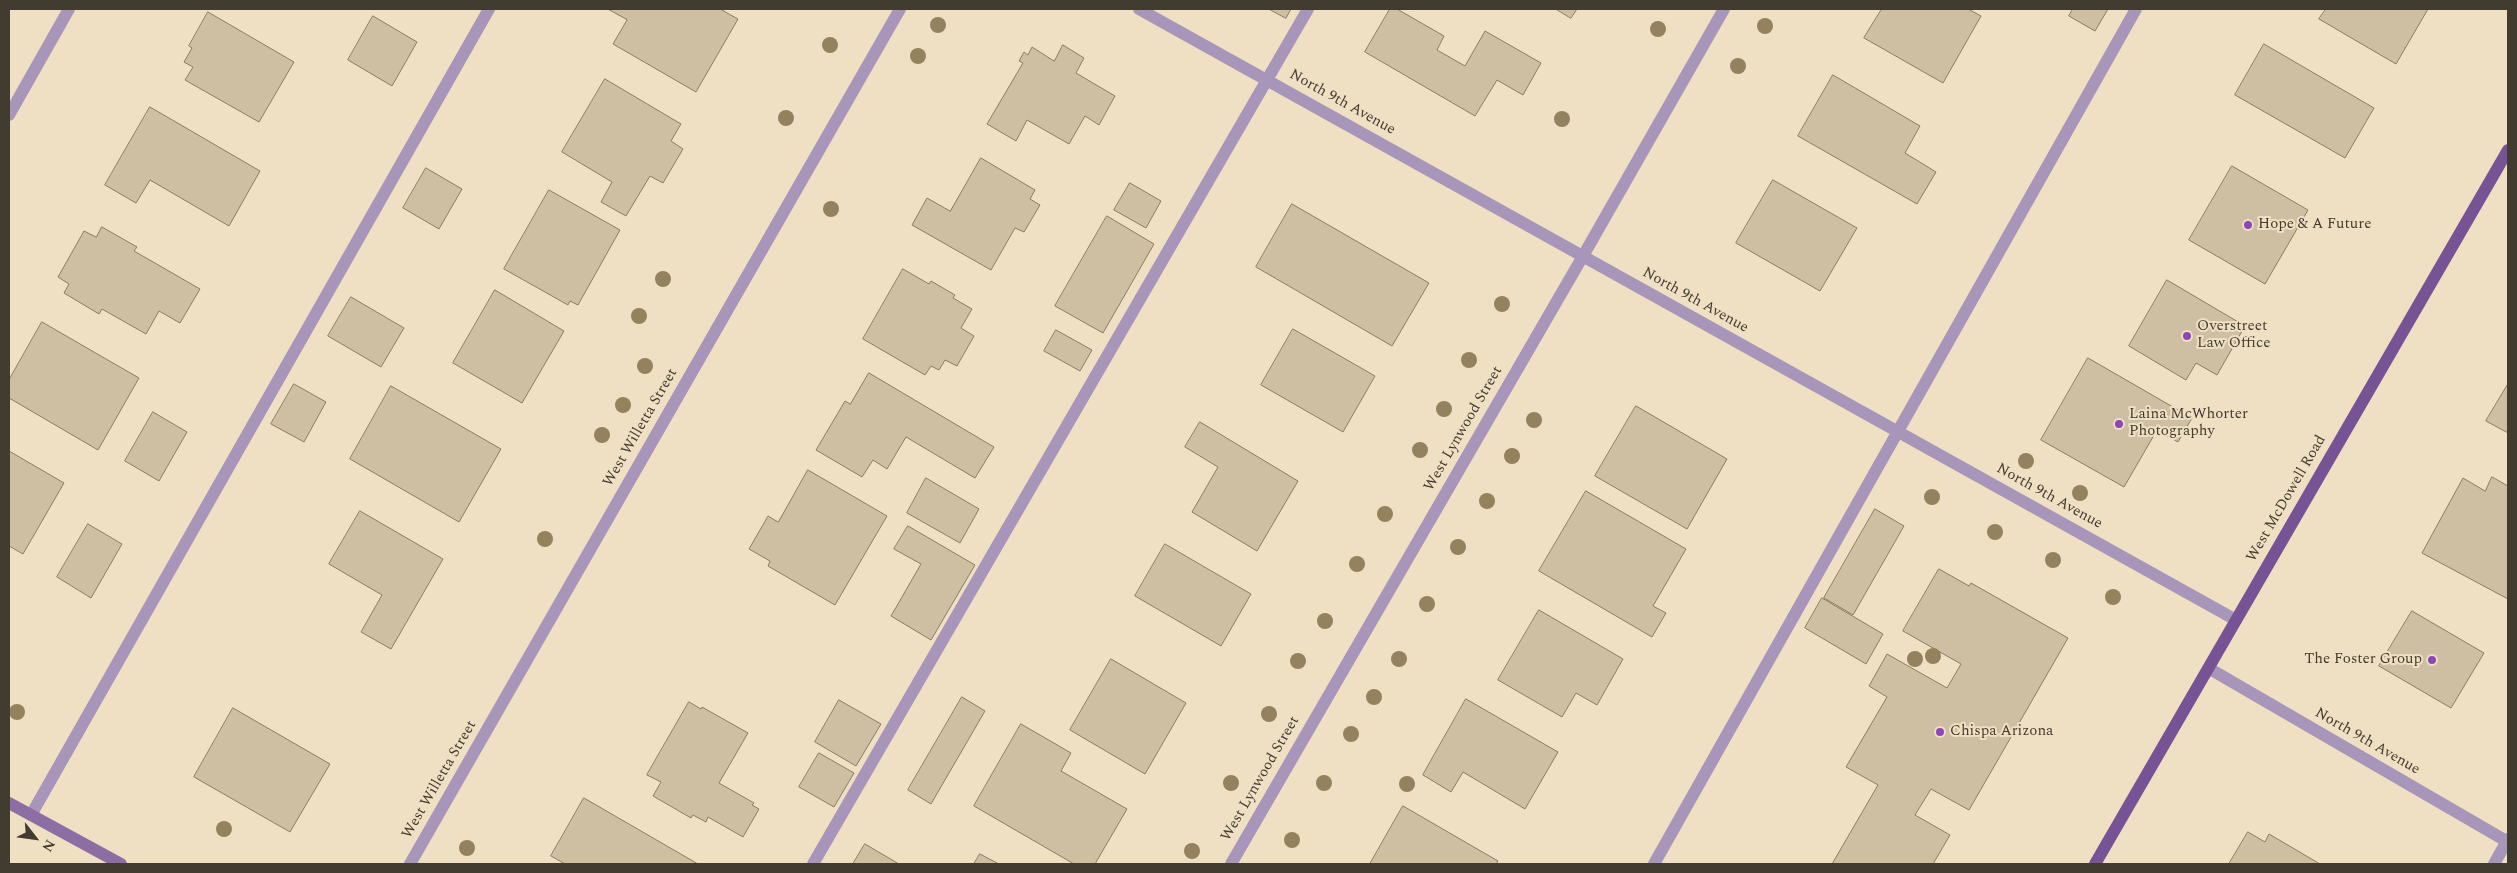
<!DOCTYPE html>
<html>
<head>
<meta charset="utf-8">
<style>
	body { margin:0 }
	#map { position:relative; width:2517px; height:873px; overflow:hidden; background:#f0e0c3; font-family:Spectral,serif }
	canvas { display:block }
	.frame { position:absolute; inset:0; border:10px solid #423b30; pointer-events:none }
	.north { position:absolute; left:10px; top:813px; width:50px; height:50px; -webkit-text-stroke:4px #f0e0c3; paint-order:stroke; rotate:120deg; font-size:14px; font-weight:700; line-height:20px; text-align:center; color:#423b30 }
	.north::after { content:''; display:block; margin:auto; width:18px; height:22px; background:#423b30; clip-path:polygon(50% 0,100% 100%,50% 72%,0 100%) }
</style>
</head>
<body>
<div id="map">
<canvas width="2517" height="873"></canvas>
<div class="frame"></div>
<div class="north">N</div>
</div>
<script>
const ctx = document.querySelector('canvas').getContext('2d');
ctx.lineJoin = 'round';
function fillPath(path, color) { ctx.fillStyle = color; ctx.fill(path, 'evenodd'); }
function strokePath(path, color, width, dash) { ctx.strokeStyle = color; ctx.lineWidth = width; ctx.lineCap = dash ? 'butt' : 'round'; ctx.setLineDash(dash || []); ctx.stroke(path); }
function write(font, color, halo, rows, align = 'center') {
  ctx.font = font + ' Spectral,serif'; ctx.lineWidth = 4; ctx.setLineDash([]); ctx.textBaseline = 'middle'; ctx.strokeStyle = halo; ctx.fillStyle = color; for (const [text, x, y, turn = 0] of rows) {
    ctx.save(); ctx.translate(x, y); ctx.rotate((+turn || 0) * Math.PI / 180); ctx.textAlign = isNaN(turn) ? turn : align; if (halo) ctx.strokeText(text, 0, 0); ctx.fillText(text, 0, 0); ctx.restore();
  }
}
const building = new Path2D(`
	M608 9H720L738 19 696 92 613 44 627 20Z
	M1269 9H1291L1286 18Z
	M1390 9H1397L1444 36 1437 50 1465 66 1485 31 1541 63 1523 95 1497 80 1475 116 1365 52Z
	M1556 9H1577L1571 18Z
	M1882 9H1968L1981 16 1943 83 1864 38Z
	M2073 9H2108L2095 31 2069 16Z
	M2326 9H2428L2396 64 2319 19Z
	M208 12 294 62 259 122 185 80 193 67 184 62 192 48 189 46Z
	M373 16 417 42 392 86 348 60Z
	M2264 44 2374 108 2345 158 2235 95Z
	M1063 45 1084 58 1076 73 1115 96 1099 125 1085 116 1069 144 1027 120 1016 141 987 124 1023 63 1019 61 1024 52 1028 55 1032 47 1054 61Z
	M1833 75 1920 126 1905 153 1936 172 1917 204 1798 136Z
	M605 79 681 124 671 141 683 149 663 183 650 176 626 216 601 202 612 182 562 152Z
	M150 107 260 171 229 226 150 180 136 203 105 185Z
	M981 158 1035 190 1030 199 1040 205 1024 232 1015 228 991 270 912 225 927 198 950 211Z
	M2232 166 2308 210 2265 284 2189 240Z
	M426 168 462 189 439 229 403 208Z
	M1773 180 1857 228 1820 291 1736 243Z
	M1130 183 1161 201 1146 228 1114 210Z
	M549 190 620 230 578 305 570 301 568 305 504 269Z
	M1292 204 1429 283 1392 346 1256 267Z
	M1107 216 1154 244 1103 333 1055 306Z
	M102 227 137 247 134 251 200 289 180 323 159 311 146 334 102 309 99 314 64 293 69 284 58 277 84 231 96 237Z
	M903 269 929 284 931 281 955 295 953 298 972 309 961 328 974 336 957 366 945 360 939 370 931 366 925 375 863 339Z
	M2167 280 2245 326 2217 375 2196 363 2186 380 2129 346Z
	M495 290 564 331 522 403 453 363Z
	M351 297 404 328 381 367 328 336Z
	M42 322 139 378 98 450 9 398V380Z
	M1293 329 1375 376 1343 432 1261 385Z
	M1056 330 1092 350 1080 371 1044 351Z
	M2088 358 2192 418 2178 442 2157 430 2124 487 2041 440Z
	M869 373 994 447 975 478 906 437 887 469 873 460 862 477 816 450 845 401 850 404Z
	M294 384 326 402 304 442 271 424Z
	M2508 384V433L2486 421Z
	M391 386 501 449 459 522 350 459Z
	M1636 406 1727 459 1687 529 1595 476Z
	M153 412 187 432 159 481 125 461Z
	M1200 422 1298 481 1257 551 1192 512 1218 467 1185 447Z
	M9 451 64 483 23 554 9 546Z
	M808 470 887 516 835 605 768 566 770 561 749 549 768 516 778 522Z
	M2492 477 2508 486V599L2422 553 2463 478 2485 491Z
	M926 478 979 509 960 543 907 513Z
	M1586 491 1686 549 1653 606 1666 613 1652 637 1539 571Z
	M1875 509 1904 526 1853 615 1824 598Z
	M360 511 443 559 391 649 361 632 382 595 329 564Z
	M88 524 122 544 91 598 57 577Z
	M908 526 975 565 931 640 891 616 921 564 894 549Z
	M1165 544 1251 594 1221 646 1135 596Z
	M1939 569 1969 586 1971 583 2068 638 1969 810 1931 789 1915 815 1950 835 1933 864H1832L1878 785 1846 767 1887 697 1869 686 1887 654 1947 688 1961 664 1903 631Z
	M1822 598 1883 634 1866 664 1805 628Z
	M1539 610 1623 659 1597 705 1576 693 1562 717 1498 680Z
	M2412 611 2484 653 2451 708 2379 666Z
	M1111 659 1186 703 1145 774 1070 730Z
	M962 697 985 711 931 804 908 790Z
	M1466 699 1558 752 1525 809 1463 772 1451 792 1423 775Z
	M839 700 881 724 856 766 815 742Z
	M689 702 701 709 702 707 748 733 719 783 754 803 752 805 759 809 743 837 708 817 706 822 693 815 691 818 653 796 661 782 647 775Z
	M233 708 330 764 290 832 194 777Z
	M1021 724 1071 753 1061 771 1127 809 1095 864H1074L974 806Z
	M819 753 854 773 834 807 799 787Z
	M584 798 698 864H565L551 856Z
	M1403 806 1498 861 1496 864H1370Z
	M2248 832 2265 842 2269 834 2320 864H2229Z
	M865 844 899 864H853Z
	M980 854 999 864H974Z`);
const lane = new Path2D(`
	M31 815 489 9
	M813 864 1308 9
	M1654 864 2136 9
	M2494 864 2508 839`);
const street = new Path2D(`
	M1139 9 2236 620
	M9 115 69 9
	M2210 669 2508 842
	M410 864 900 9
	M1231 864 1583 256 1724 9`);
const secondary = new Path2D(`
	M9 803 121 864`);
const primary = new Path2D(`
	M2095 864 2508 150`);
const trees = [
	[938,25],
	[1765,26],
	[1658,29],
	[830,45],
	[918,56],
	[1738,66],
	[786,118],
	[1562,119],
	[831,209],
	[663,279],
	[1502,304],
	[639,316],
	[1469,360],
	[645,366],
	[623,405],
	[1444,409],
	[1534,420],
	[602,435],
	[1420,450],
	[1512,456],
	[2026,461],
	[2080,493],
	[1932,497],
	[1487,501],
	[1385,514],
	[1995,532],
	[545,539],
	[1458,547],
	[2053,560],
	[1357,564],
	[2113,597],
	[1427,604],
	[1325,621],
	[1933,656],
	[1399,659],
	[1915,659],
	[1298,661],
	[1374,697],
	[17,712],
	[1269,714],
	[1351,734],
	[1231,783],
	[1324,783],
	[1407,784],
	[224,829],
	[1292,840],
	[467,848],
	[1192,851]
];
const markers = [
	[2248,225,5,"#8c47bb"],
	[2187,336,5,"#8c47bb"],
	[2119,424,5,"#8c47bb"],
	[2432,660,5,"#8c47bb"],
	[1940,732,5,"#8c47bb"]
];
const streetNames = [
	["North 9th Avenue",1342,103,29],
	["North 9th Avenue",1695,301,29],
	["West Willetta Street",641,428,-60],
	["West Lynwood Street",1464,429,-60],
	["North 9th Avenue",2049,497,29],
	["West McDowell Road",2287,499,-60],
	["North 9th Avenue",2367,742,30],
	["West Lynwood Street",1261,779,-60],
	["West Willetta Street",440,780,-60]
];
const poiNames = [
	["Hope & A Future",2258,225],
	["Overstreet",2197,327],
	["Law Office",2197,344],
	["Laina McWhorter",2129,415],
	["Photography",2129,432],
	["The Foster Group",2422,660,"right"],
	["Chispa Arizona",1950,732]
];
fillPath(building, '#cebea2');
strokePath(building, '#8a7c62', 1);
strokePath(lane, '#a895ba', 12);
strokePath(street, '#a895ba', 12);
strokePath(secondary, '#8c6ea4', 12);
strokePath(primary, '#775294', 12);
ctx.fillStyle = '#94815d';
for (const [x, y] of trees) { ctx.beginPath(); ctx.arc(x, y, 8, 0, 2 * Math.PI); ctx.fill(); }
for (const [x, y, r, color] of markers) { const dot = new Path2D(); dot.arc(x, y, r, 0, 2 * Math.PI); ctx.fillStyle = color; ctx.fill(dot); strokePath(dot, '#f0e0c3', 2); }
write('15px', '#423b30', '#f0e0c3', streetNames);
write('15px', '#423b30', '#f0e0c3', poiNames, 'left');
</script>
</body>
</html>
